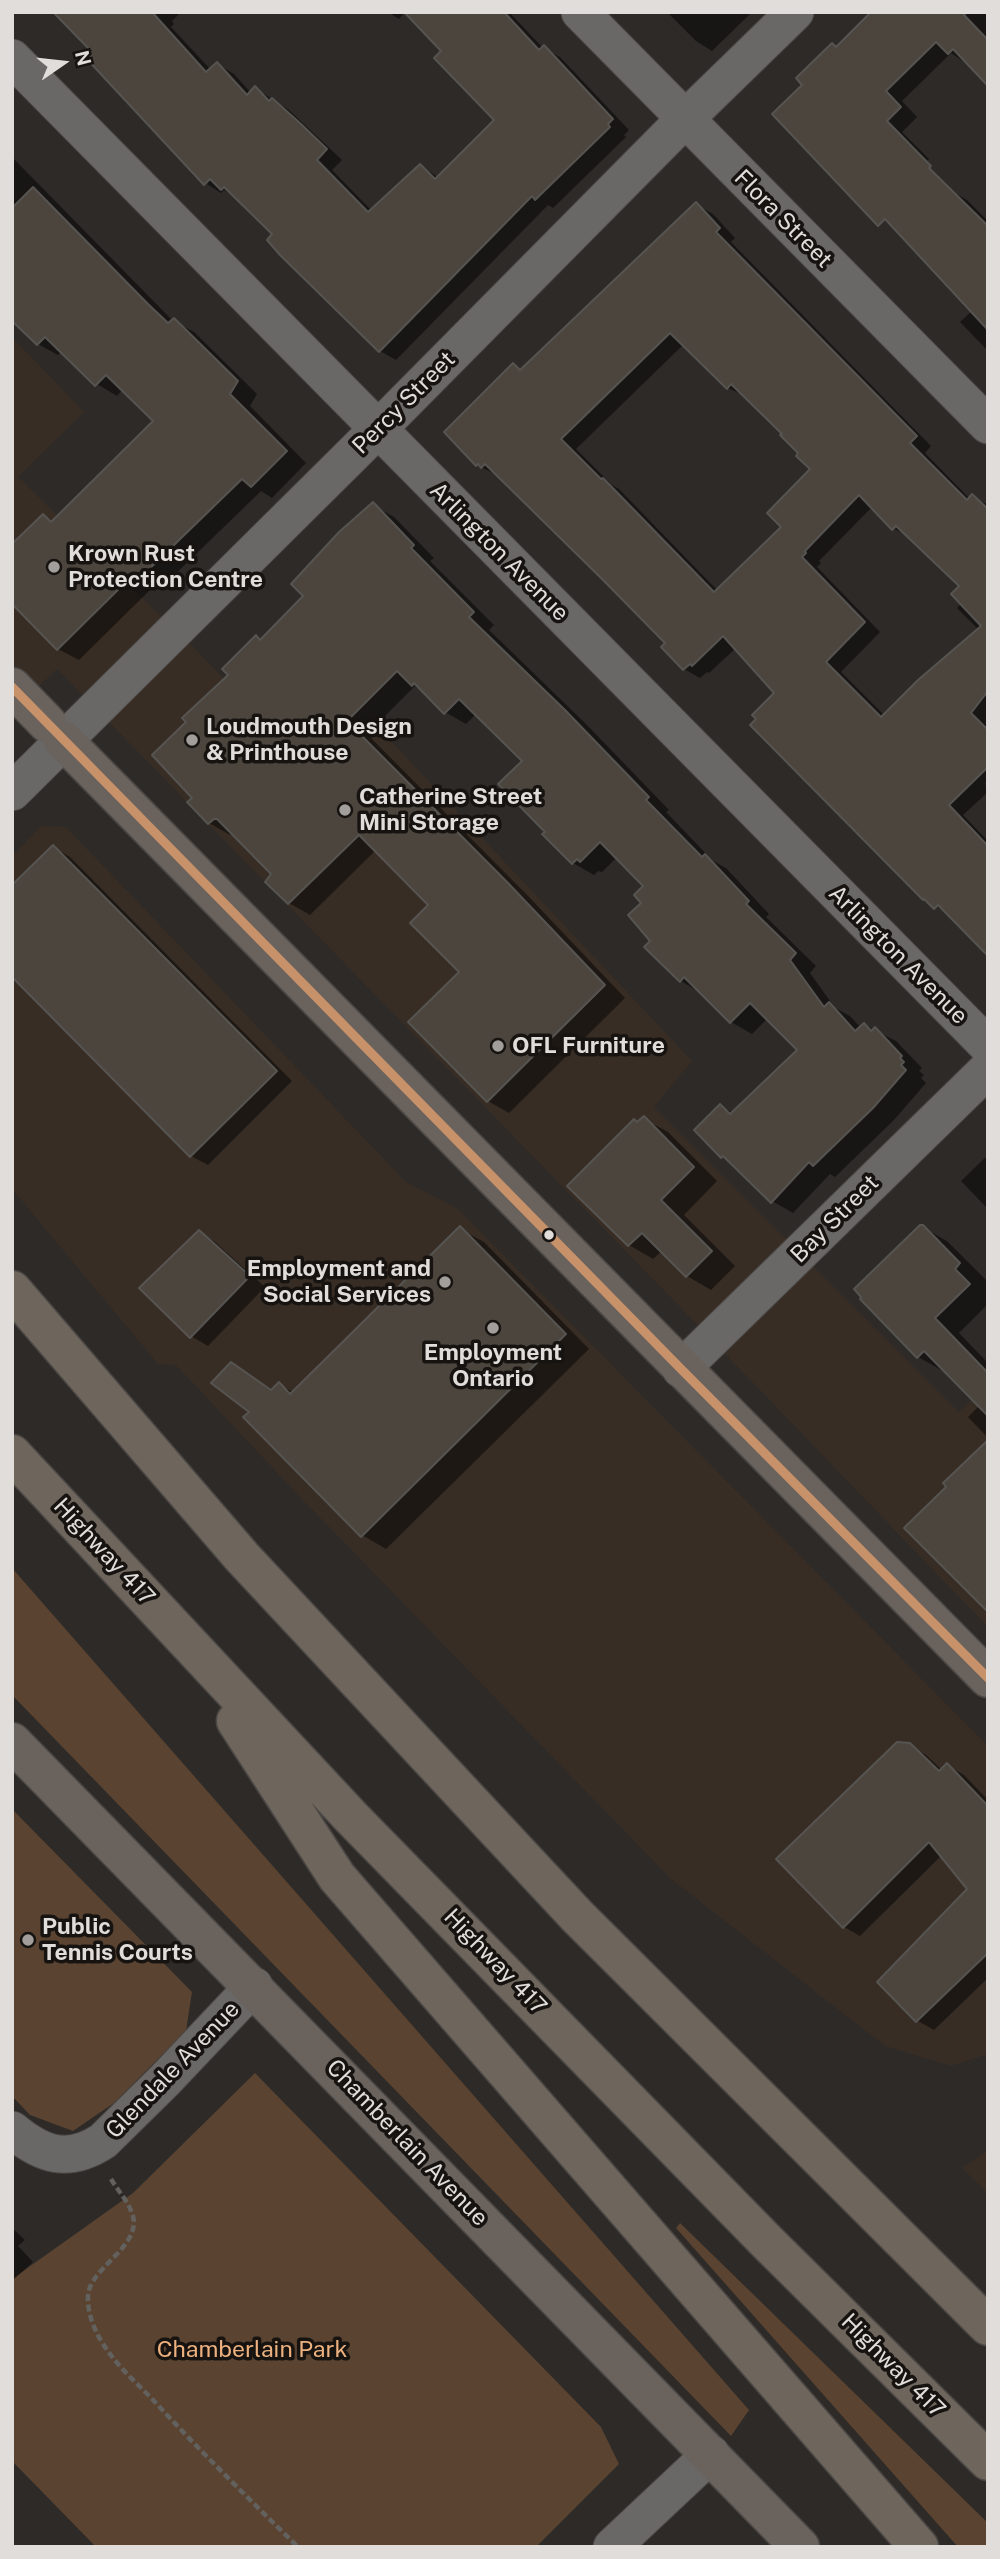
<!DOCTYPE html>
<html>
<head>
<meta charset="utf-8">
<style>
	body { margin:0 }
	#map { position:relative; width:1000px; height:2559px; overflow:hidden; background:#2d2a27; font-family:"Public Sans",sans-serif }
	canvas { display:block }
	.frame { position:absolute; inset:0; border:14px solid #e1ddda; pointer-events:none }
	.north { position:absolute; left:28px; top:28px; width:70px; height:70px; -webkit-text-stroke:5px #161310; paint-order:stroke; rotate:76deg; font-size:19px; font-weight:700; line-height:28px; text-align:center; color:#e1ddda }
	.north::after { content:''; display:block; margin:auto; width:24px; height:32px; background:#e1ddda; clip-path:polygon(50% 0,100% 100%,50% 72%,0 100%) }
</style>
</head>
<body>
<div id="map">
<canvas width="1000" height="2559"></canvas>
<div class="frame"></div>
<div class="north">N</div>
</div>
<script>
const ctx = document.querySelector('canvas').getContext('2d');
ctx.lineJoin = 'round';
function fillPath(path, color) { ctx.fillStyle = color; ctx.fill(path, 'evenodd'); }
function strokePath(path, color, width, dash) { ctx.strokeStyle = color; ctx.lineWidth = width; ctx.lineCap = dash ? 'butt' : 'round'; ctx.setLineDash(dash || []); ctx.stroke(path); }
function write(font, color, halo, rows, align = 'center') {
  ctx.font = font + ' "Public Sans",sans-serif'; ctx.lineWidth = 7; ctx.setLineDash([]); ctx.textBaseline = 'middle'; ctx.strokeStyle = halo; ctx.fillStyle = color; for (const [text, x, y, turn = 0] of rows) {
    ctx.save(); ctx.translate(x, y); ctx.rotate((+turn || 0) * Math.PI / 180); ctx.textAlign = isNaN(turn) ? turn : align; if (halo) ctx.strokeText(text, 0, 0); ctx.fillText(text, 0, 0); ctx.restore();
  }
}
const built = new Path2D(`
	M12 337 84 412 18 477 199 653 318 774 374 723 692 1061 654 1107 959 1412 988 1384V1627L681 1308 57 669 12 712Z
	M41 826 66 827 406 1182 458 1209 988 1746V2054L951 2066 885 2046 671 1879 301 1498 176 1365 158 1364 12 1189V856Z
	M988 2150V2193L962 2168Z`);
const green = new Path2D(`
	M12 1568 749 2410 731 2436 12 1695Z
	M12 1809 192 1992 186 2031 114 2103 73 2131 30 2115 12 2096Z
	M255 2073 601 2427 619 2464 536 2547H96L12 2461V2279L133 2193Z
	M680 2223 988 2523V2547H958L676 2228Z`);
const shadow = new Path2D(`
	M56 12H181L172 21 174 24 171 27 211 70 217 64 234 74 251 93 255 88 289 110 342 160 332 170 372 211 421 166 439 178 497 120 444 51 407 12H509L543 48 560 57 629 130 624 135 626 137 553 208 548 205 396 360 380 351 275 234 240 199 224 190 221 193 205 183 93 50Z
	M388 12H405L399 19Z
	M667 12H752L712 51 696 41Z
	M874 12H988V78L951 53 902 101 917 117 902 132 929 159 875 212 837 48Z
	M12 157 173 321 194 332 257 394 250 406 306 463 272 498 261 491 161 588 155 585 79 660 58 649 43 516 54 522 156 421 123 389 117 396 97 384 62 351 58 355 38 344 12 300Z
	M951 191 967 200 988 221V351L960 322 972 311Z
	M697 205 713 214 735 238 731 242 931 446 925 453 970 499 972 496 988 505V720L986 723 988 725V781L985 783 988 792 963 815 988 841V954L952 917 930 902 776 693 736 648 709 673 707 672 700 678 684 669 668 643 499 476 477 465 513 365 522 370ZM684 344 728 388 745 396 784 434 813 469 783 527 718 591 619 489 612 485 576 449ZM872 507 893 528 909 537 962 586V603L957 608 979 630 885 716 841 672 880 632 817 567 821 563 819 561Z
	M373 505 394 517 434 558 430 561 494 625 489 630 586 724 669 810 666 812 713 861 726 868 769 914 766 917 816 966 810 973 835 1008 850 1016 861 1028 864 1025 896 1041 922 1068 919 1071 924 1075 921 1078 926 1083 894 1120 835 1177 830 1174 793 1213 772 1201 733 1163 722 1156 720 1106 733 1113 799 1050 768 1018 752 1034 731 1022 701 993 681 981 652 941 644 903 645 886 617 857 602 872 598 871 594 875 573 863 547 832 524 761 476 714 466 724 445 712 424 691 415 686 367 734 529 897 625 998 509 1113 488 1101 462 972 431 905 376 850 310 915 289 903 273 874 233 832 230 835 209 823 195 798 189 722 230 675 256 637 262 641 305 596Z
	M53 847 70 857 292 1081 208 1165 191 1156Z
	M644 1119 668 1132 717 1181 684 1215 735 1266 711 1290 687 1276 662 1251 653 1259 629 1245 570 1186Z
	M988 1155V1209L961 1181Z
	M922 1227 947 1241 988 1282V1304L959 1333 988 1363V1438L968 1417 980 1405 945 1369 943 1371 918 1357Z
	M460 1229 484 1242 589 1349 386 1549 362 1535 252 1411 232 1364 273 1390 279 1384 294 1393Z
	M199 1232 215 1242 265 1287 208 1346 191 1336Z
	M909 1745 926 1755 942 1770 947 1765 964 1775 988 1800V1978L934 2030 918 2021 879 1982 970 1889 942 1855 860 1936 844 1927Z
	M12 2228 25 2240 18 2246 33 2262 12 2281Z`);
const building = new Path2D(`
	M53 12H152L206 72 217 62 247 95 255 86 269 101 272 98 301 124 327 149 317 160 368 212 420 164 435 179 494 120 434 58 441 51 404 12H504L539 50 544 45 613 119 608 124 610 127 535 200 532 196 379 352 280 255 267 240 272 234 224 187 221 190 210 179 204 185 84 56 90 50Z
	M871 12H967L964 15 988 40V86L953 49 948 54 936 42 886 91 901 107 887 121 931 166 929 168 988 226V330L885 219 878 226 772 114 802 85 796 78 832 43 836 47Z
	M33 187 148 304 168 323 174 318 238 381 230 394 287 451 251 487 242 479 140 578 135 573 57 650 12 604V544L43 514 51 522 153 421 106 375 95 386 45 337 37 345 12 321V208Z
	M696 202 720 228 716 232 917 436 910 443 967 500 972 494 988 509V691L971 713 988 730V767L949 805 988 846V956L938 905 934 909 924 899 923 900 750 725 756 719 752 715 774 693 723 636 692 666 690 664 683 670 661 647 665 643 602 579 485 464 481 468 478 464 476 466 444 432 513 363 520 370ZM670 333 727 389 731 384 782 434 780 435 798 453 796 456 810 469 767 513 781 527 714 592 603 478 601 479 561 439ZM859 495 892 530 896 526 959 586 951 594 981 626 918 680 881 717 826 662 865 622 802 557 806 553 805 551Z
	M373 502 414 545 411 548 474 612 469 617 565 710 649 797 646 800 702 857 705 854 749 901 746 904 796 953 790 960 824 1007 829 1002 855 1031 864 1023 871 1031 875 1027 902 1056 900 1058 904 1062 901 1065 906 1070 873 1108 813 1166 809 1162 771 1203 723 1156 721 1158 694 1130 720 1104 730 1114 797 1050 750 1003 730 1023 684 977 680 982 644 947 650 941 628 915 641 903 634 895 643 886 600 842 580 862 577 859 572 864 542 834 545 832 498 784 522 761 459 699 444 714 414 683 412 686 397 671 347 721 508 883 605 985 487 1102 408 1022 459 972 410 923 428 905 359 835 288 904 265 882 271 874 217 819H214L208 824 187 802 192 798 152 755 186 722 182 718 228 675 222 669 256 635 260 640 303 596 291 584 339 532Z
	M53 845 277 1071 190 1157 12 977V885Z
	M644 1116 694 1167 661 1200 712 1251 686 1277 642 1233 628 1246 567 1186 634 1119 637 1122Z
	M920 1225H923L960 1263 955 1269 970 1284 935 1318 988 1373V1416L924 1351 917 1358 860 1299 861 1297 854 1289Z
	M460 1226 566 1334 361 1537 243 1417 249 1412 211 1383 231 1362 271 1390 279 1382 290 1394Z
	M199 1230 250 1276 190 1338 139 1288Z
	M988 1440V1612L904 1528 946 1487 943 1483Z
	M897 1742 910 1743 939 1771 947 1763 988 1806V1953L916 2022 877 1982 967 1889 929 1842 843 1928 776 1859Z`);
const path = new Path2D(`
	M111 2179C118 2191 129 2202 133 2216 141 2248 88 2268 88 2297 87 2315 97 2337 108 2351 121 2370 140 2386 155 2402 201 2452 250 2500 298 2547`);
const street = new Path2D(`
	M580 12 988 425
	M12 58 988 1046
	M12 792 378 429 684 120 795 12
	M681 1369 988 1069
	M12 2130C42 2155 68 2164 103 2141L165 2080 254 1986
	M612 2547 711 2454`);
const primary = new Path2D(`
	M12 687 47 723
	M63 740 988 1678
	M12 1742 800 2547`);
const highway = new Path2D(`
	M12 1290 242 1557 577 1916 988 2326
	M12 1454 350 1816 767 2242 988 2461
	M236 1721 337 1877 919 2547`);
const bus1 = new Path2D(`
	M12 687 681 1369 988 1678`);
const markers = [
	[54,567,7,"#a29e9b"],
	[192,740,7,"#a29e9b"],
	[345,810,7,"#a29e9b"],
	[498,1046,7,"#a29e9b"],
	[549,1235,6,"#e1ddda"],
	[445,1282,7,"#a29e9b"],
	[493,1328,7,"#a29e9b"],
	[28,1940,7,"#a29e9b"]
];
const streetNames = [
	["Flora Street",783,219,45],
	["Percy Street",404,403,-45],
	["Arlington Avenue",499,552,45],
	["Arlington Avenue",898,955,45],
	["Bay Street",835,1219,-45],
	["Highway 417",104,1552,47],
	["Highway 417",495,1962,46],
	["Glendale Avenue",173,2070,-46],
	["Chamberlain Avenue",407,2143,46],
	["Highway 417",893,2366,45]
];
const poiNames = [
	["Krown Rust",68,554],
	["Protection Centre",68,580],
	["Loudmouth Design",206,727],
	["& Printhouse",206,753],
	["Catherine Street",359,797],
	["Mini Storage",359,823],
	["OFL Furniture",512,1046],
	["Employment and",431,1269,"right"],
	["Social Services",431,1295,"right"],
	["Employment",493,1353,"center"],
	["Ontario",493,1379,"center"],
	["Public",42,1927],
	["Tennis Courts",42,1953]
];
const parkNames = [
	["Chamberlain Park",252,2350]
];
fillPath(built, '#382d25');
fillPath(green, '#5a4331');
fillPath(shadow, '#0007');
fillPath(building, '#4c453e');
strokePath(building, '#565451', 2);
strokePath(street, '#4a4745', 39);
strokePath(primary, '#4a4745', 41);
strokePath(highway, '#4a4745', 41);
strokePath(path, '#63615e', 4.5, [7, 3.5]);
strokePath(street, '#6a6866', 37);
strokePath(primary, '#69625d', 38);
strokePath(highway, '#6e655c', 38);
strokePath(bus1, '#c7916a', 9);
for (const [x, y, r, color] of markers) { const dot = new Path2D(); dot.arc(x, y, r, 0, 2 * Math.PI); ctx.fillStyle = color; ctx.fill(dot); strokePath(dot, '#161310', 2.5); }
write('23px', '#e1ddda', '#161310', streetNames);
write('bold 23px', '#e1ddda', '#161310', poiNames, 'left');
write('23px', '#edb17f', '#161310', parkNames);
</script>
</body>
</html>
